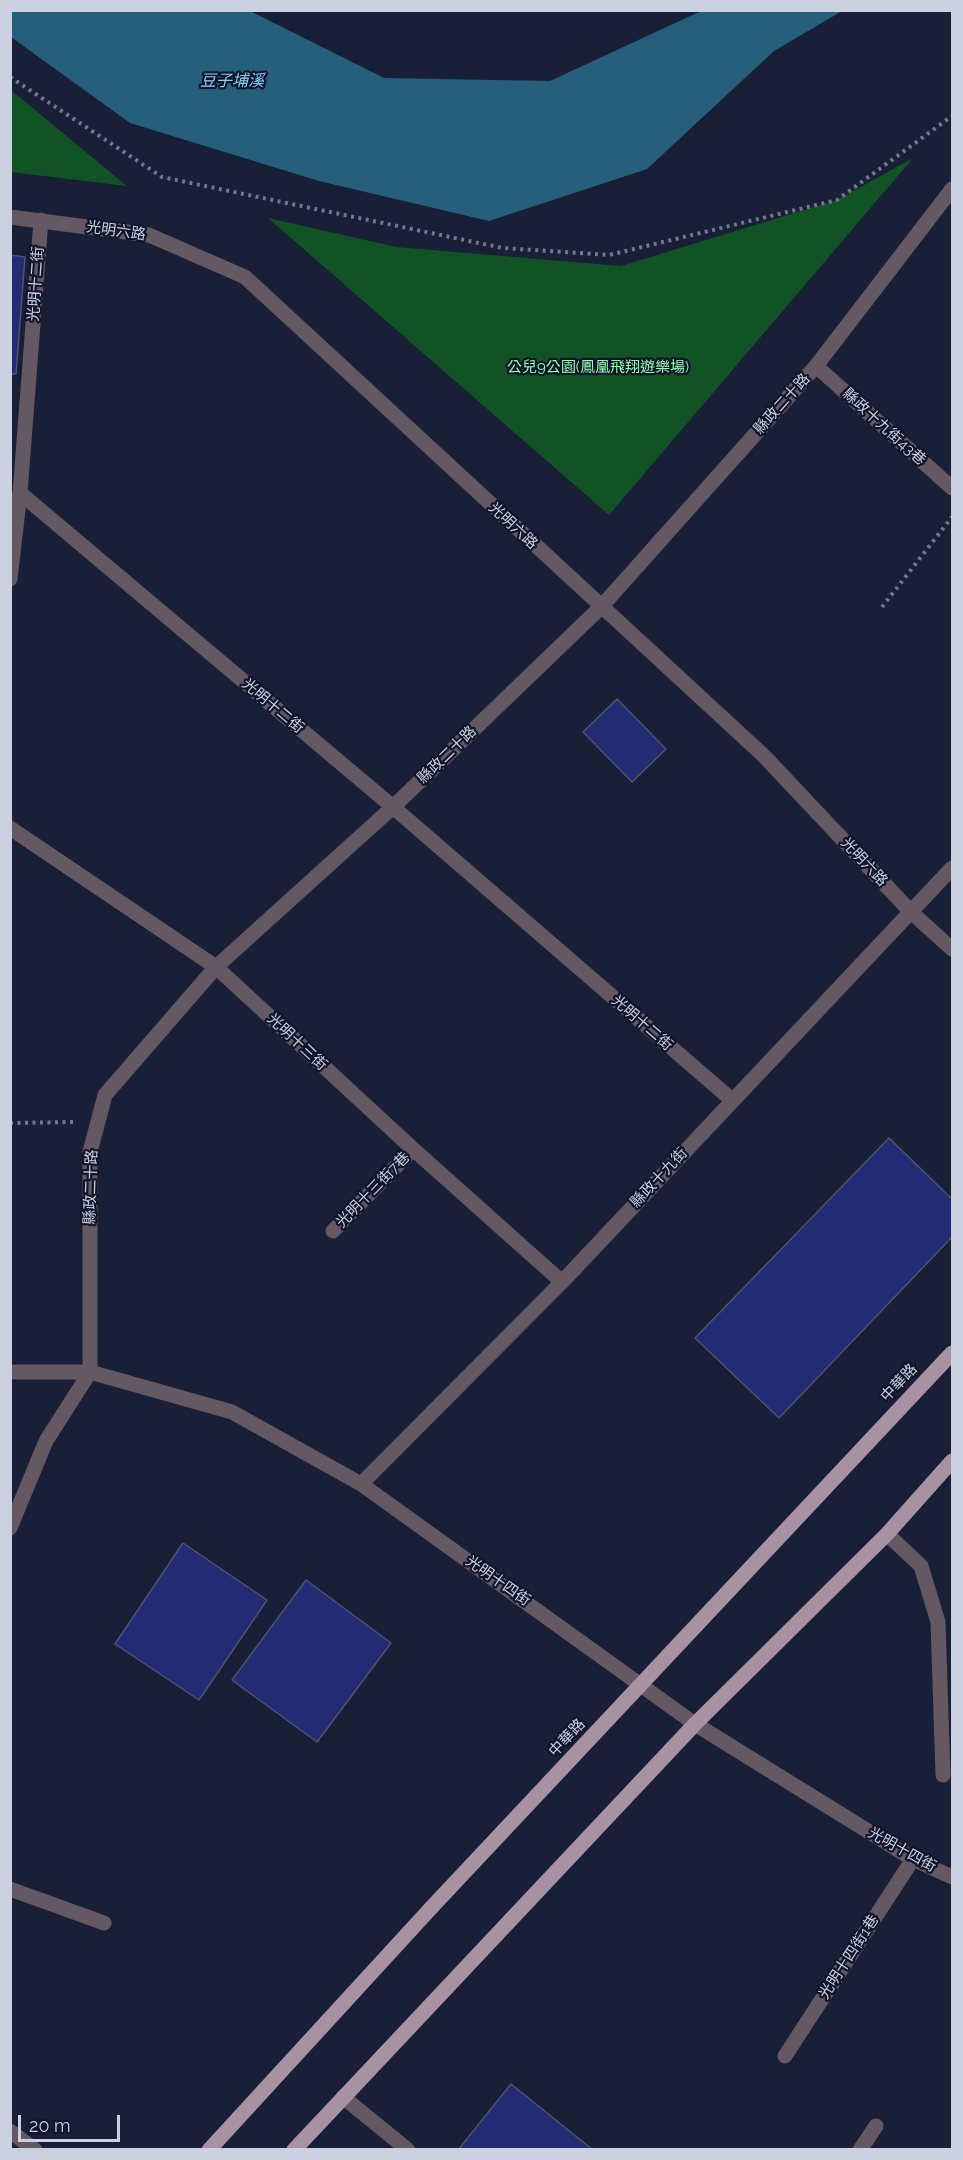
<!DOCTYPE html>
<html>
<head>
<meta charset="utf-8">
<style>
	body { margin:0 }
	#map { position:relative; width:963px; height:2160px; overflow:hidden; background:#191f36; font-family:Raleway,sans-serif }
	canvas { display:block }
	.frame { position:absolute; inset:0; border:12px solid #ccd1e1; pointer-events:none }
	.scale { position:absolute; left:18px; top:2115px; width:102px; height:27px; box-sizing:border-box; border:3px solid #ccd1e1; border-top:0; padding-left:8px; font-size:18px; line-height:21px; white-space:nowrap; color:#ccd1e1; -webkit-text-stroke:4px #10152b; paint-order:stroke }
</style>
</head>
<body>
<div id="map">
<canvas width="963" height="2160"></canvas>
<div class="frame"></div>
<div class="scale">20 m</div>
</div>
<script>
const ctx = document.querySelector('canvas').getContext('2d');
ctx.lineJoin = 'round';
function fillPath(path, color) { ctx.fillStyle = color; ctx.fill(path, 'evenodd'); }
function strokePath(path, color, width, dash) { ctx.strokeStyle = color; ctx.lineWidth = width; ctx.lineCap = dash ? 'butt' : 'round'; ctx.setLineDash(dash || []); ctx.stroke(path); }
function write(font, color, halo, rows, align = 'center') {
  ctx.font = font + ' Raleway,"Noto Sans TC",sans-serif'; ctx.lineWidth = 4.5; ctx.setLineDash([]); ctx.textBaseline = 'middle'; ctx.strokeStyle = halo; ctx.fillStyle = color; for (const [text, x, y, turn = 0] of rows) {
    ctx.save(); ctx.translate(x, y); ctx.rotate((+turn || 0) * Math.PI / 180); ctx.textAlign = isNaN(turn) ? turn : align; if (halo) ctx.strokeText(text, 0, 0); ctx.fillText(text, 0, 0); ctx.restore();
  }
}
const green = new Path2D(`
	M11 90 127 186 11 172Z
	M913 158 609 515 268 218 396 247 621 266 837 200Z`);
const water = new Path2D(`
	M11 10 250 11 384 78 550 81 701 11H842L774 51 647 169 489 221 319 181 130 123 11 37Z`);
const building = new Path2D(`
	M10 255 25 257 16 374H10Z
	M617 699 666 749 632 782 583 732Z
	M889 1138 952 1199V1237L779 1418 695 1338Z
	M183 1543 267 1600 199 1700 115 1644Z
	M306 1580 391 1643 317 1742 232 1680Z
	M511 2084 593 2150H458Z`);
const path = new Path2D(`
	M10 77 162 177 503 248 609 255 837 200 952 116
	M882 607 952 517
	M10 1123 73 1122`);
const service = new Path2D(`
	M816 366 952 488
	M10 579 20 493
	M10 1528 46 1441 90 1372
	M887 1534 921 1566 938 1622 943 1775
	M10 1889 104 1923
	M785 2056 913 1859
	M10 2131 35 2150`);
const minor = new Path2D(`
	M41 220 20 493 393 807 732 1100
	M10 828 216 967 413 1149 562 1282
	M333 1231 413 1149
	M10 1372H90L232 1412 361 1484 695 1724 913 1859 952 1877
	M90 1372V1152L105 1095 216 967 393 807 601 607 816 366 952 189
	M361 1484 562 1282 952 868
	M343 2097 408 2150
	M860 2150 876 2126`);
const tertiary = new Path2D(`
	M10 217 149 235 245 277 764 756 911 912 952 949`);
const primary = new Path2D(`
	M209 2150 431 1908 952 1353
	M294 2150 695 1724 887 1534 952 1461`);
const streetNames = [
	["光明六路",116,231,8],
	["光明十二街",36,284,-86],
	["縣政二十路",782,404,-48],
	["縣政十九街43巷",884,427,42],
	["光明六路",513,526,43],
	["光明十二街",273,706,40],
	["縣政二十路",447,755,-44],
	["光明六路",864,862,47],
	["光明十二街",642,1023,41],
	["光明十三街",297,1042,43],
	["縣政十九街",659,1178,-47],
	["縣政二十路",91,1187,-88],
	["光明十三街7巷",373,1190,-46],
	["中華路",899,1383,-47],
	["光明十四街",498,1581,35],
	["中華路",567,1738,-47],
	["光明十四街",902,1850,29],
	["光明十四街1巷",849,1957,-57]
];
const parkNames = [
	["公兒9公園(鳳凰飛翔遊樂場)",598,367]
];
const waterNames = [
	["豆子埔溪",232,81]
];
fillPath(green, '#125326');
fillPath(water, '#255f7b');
fillPath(building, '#222b74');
strokePath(building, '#4c546e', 1.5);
strokePath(path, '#72778b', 4, [3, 4.5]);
strokePath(service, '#645862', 15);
strokePath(minor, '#645862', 15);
strokePath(tertiary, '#645862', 15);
strokePath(primary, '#a891a3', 15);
write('15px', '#ccd1e1', '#10152b', streetNames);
write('15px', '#92fea9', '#10152b', parkNames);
write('italic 16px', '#88d3fa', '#10152b', waterNames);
</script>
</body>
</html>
